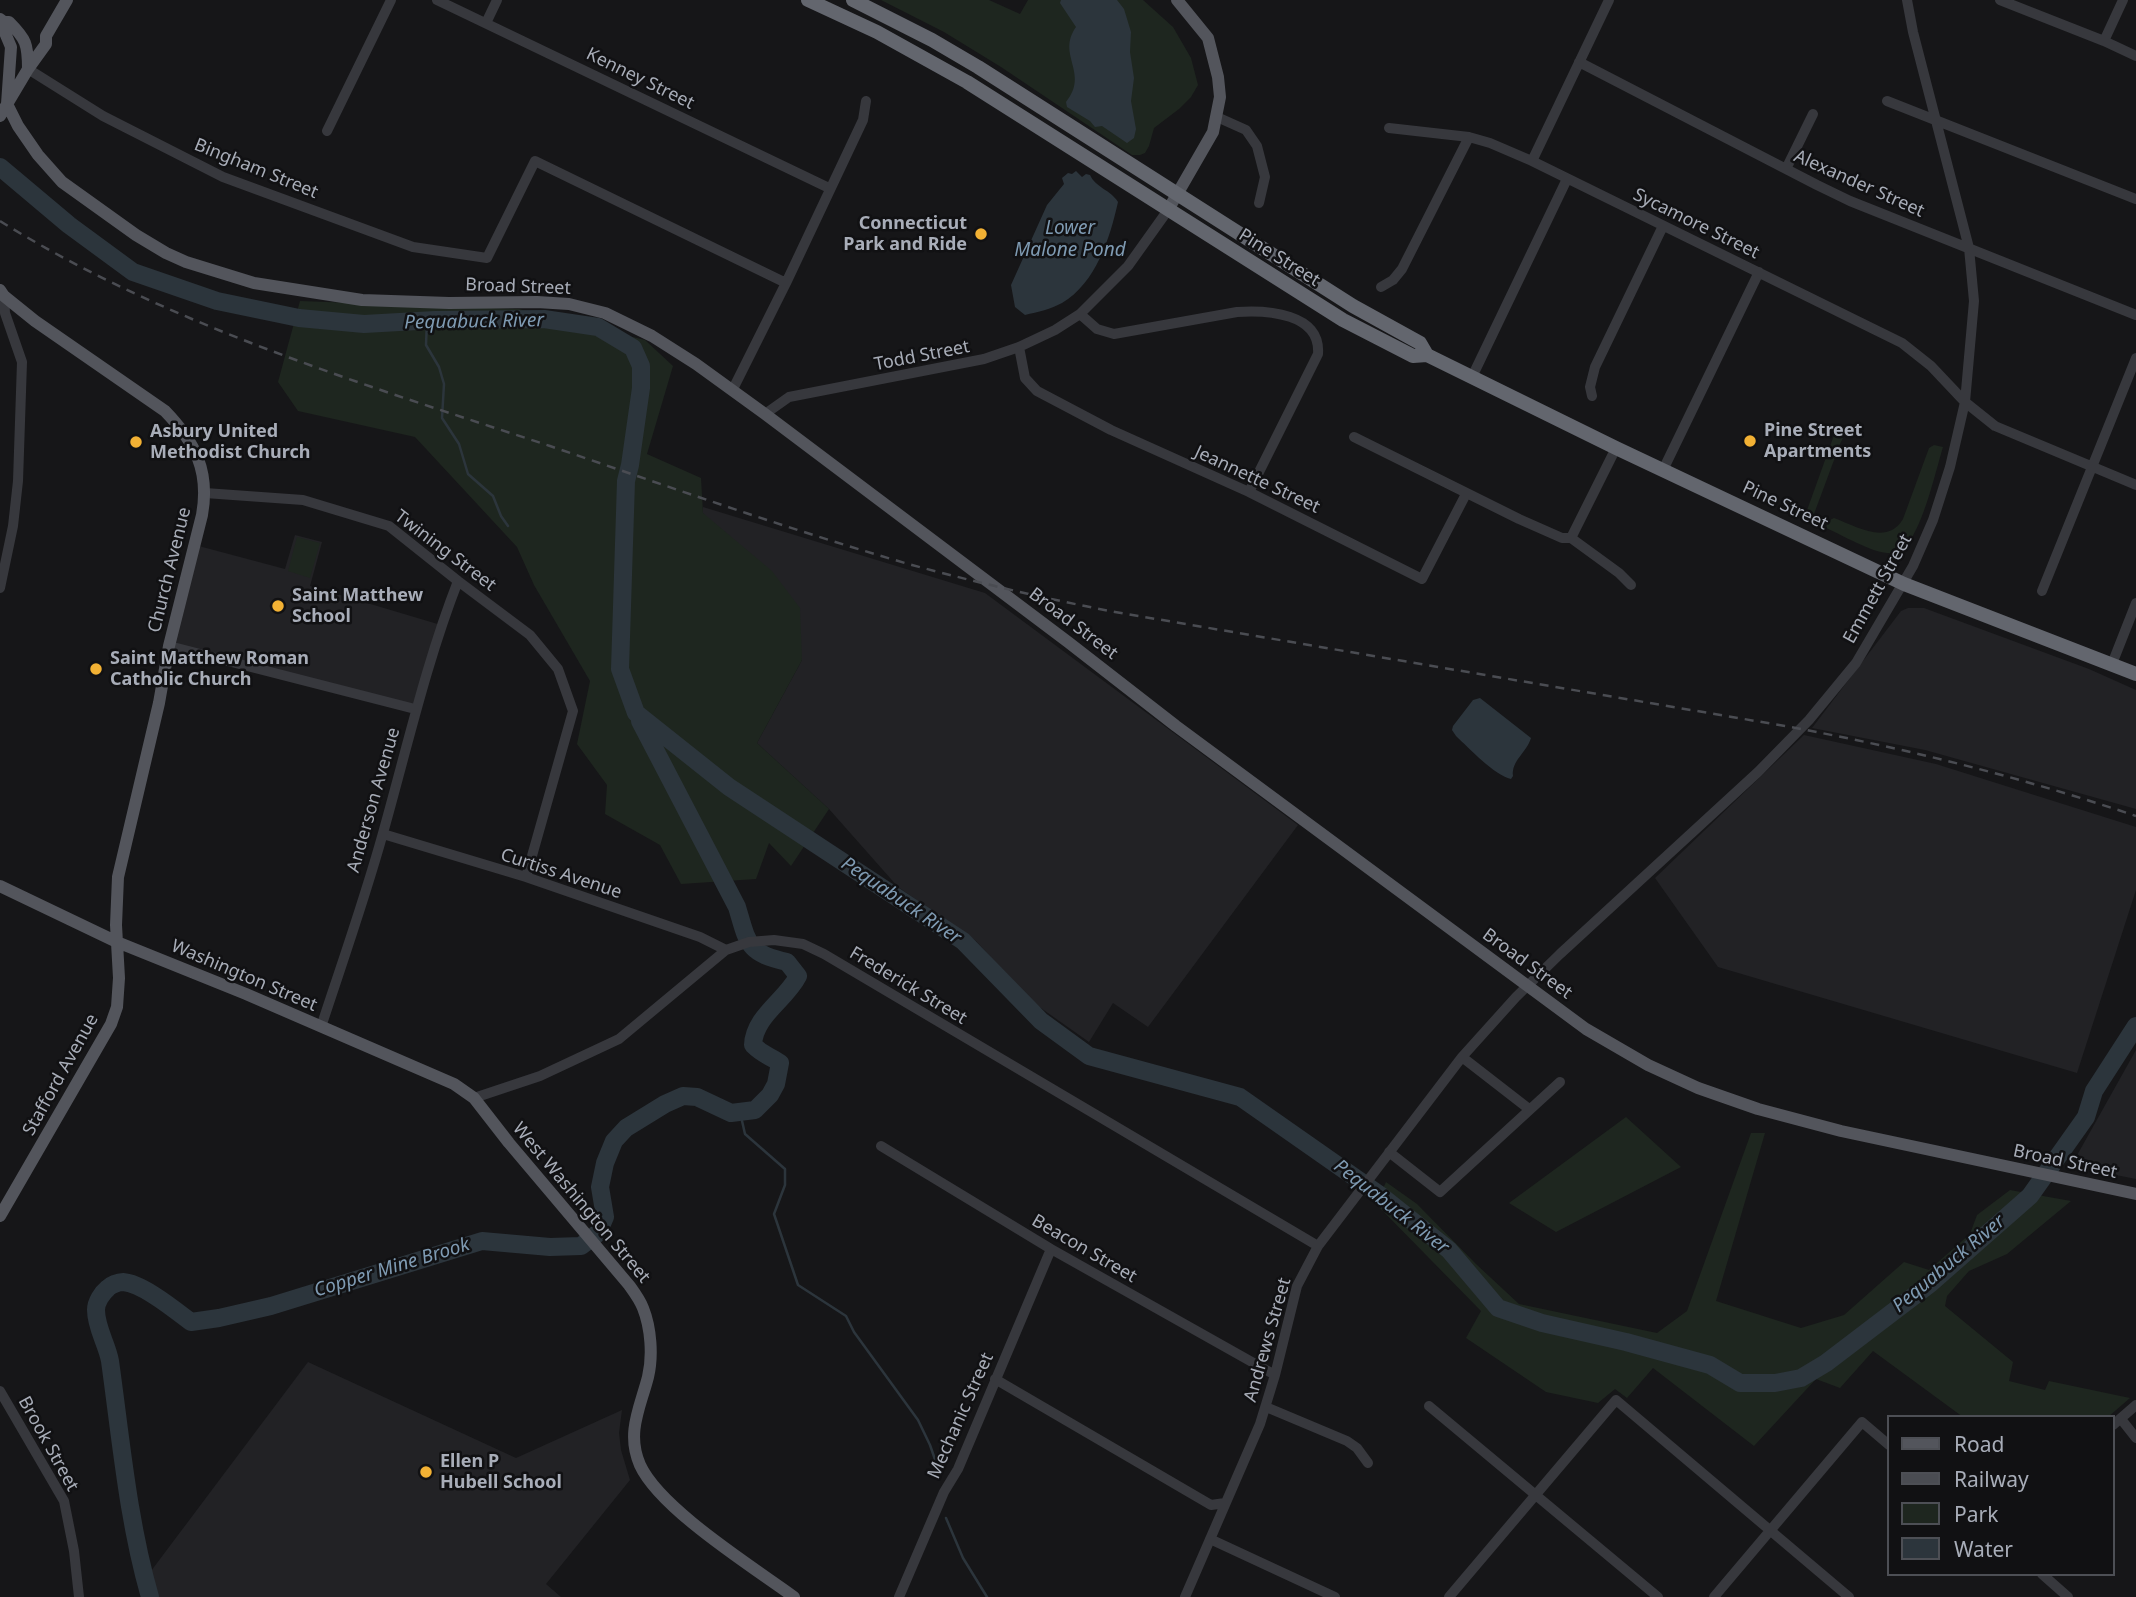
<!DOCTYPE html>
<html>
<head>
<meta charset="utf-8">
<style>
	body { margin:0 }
	#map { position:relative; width:2136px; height:1597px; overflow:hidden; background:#161618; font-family:"Noto Sans",sans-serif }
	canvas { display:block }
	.legend { position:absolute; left:1887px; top:1415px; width:228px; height:161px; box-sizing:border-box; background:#111113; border:2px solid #4d4f55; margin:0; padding:9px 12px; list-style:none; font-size:21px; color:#a8adb8 }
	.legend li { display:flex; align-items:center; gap:14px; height:35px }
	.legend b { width:35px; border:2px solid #4d4f55 }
</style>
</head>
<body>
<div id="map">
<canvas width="2136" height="1597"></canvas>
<ul class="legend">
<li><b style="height:9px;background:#53555c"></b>Road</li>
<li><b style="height:9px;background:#4a4c52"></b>Railway</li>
<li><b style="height:19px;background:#1e261f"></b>Park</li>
<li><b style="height:19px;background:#2c353c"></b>Water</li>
</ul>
</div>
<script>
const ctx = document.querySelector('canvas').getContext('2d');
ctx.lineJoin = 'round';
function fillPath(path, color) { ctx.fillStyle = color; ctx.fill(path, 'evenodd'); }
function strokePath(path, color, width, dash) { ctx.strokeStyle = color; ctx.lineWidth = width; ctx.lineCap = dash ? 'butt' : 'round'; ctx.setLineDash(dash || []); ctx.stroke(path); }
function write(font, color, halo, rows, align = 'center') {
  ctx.font = font + ' "Noto Sans",sans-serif'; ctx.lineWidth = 5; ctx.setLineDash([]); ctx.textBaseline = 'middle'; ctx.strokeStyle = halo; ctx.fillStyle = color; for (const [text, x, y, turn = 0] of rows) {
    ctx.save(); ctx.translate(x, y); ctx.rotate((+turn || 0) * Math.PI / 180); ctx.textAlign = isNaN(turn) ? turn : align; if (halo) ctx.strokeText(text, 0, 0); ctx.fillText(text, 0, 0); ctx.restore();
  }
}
const built = new Path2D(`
	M703 507 985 593 1298 825 1148 1027 1113 1003 1089 1042 1031 1001 976 941 898 887 829 809 757 743 802 660 703 513Z
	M295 535 322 542 310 586 441 625 415 709 169 646 195 545 285 569Z
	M1908 608H1924L2089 669 2136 690V809L1925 750 1812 728 1901 611Z
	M1804 735 1936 764 2136 827V890L2077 1073 1718 967 1655 878Z
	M2136 1050V1179L2071 1166Z
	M308 1362 516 1458 622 1410 619 1433 621 1450 630 1480 546 1584 561 1597H146L142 1583Z`);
const green = new Path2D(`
	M881 0H989L1020 14 1028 0H1143L1173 27 1191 58 1198 85 1191 97 1179 109 1154 128 1149 146 1145 153 1140 155H1132L1001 67 944 32Z
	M300 301 519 309 645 340 673 366 647 454 701 478 703 513 772 571 800 608 802 660 757 743 829 809 791 866 769 843 756 879 681 884 660 845 605 814 607 785 577 744 590 681 534 585 517 547 415 437 298 411 278 382Z
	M1838 424 1845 434 1840 444 1814 514 1805 519 1801 517 1806 513Z
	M1934 445 1943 447C1935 474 1924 523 1907 545 1902 550 1895 554 1887 553 1869 551 1844 536 1826 528L1828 521 1834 518C1856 526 1887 546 1903 519L1929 448Z
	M297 537 320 543 310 578 288 571Z
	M1626 1117 1681 1167 1556 1232 1509 1203Z
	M1751 1133H1765L1716 1301 1801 1328 1844 1315 1904 1262 1929 1270 1970 1234 1977 1215 2010 1190 2071 1201 2007 1254 1969 1271 1947 1296 1945 1306 2013 1362 2009 1381 2045 1390 2049 1381 2130 1398 2108 1417H1963L1873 1351 1840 1388 1816 1379 1754 1446 1653 1368 1627 1398 1615 1389 1598 1403 1546 1392 1466 1338 1481 1311 1376 1204 1386 1182 1417 1204 1476 1264 1519 1304 1657 1333 1687 1311Z`);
const water = new Path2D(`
	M1061 0H1117L1124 9 1131 32 1130 52 1134 78 1131 101 1136 129 1134 138 1127 143 1102 126 1095 127 1090 121 1067 107 1066 102C1090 73 1056 55 1076 27L1060 3Z
	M1076 171 1082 177 1086 174 1090 175C1096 188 1111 190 1118 202 1110 238 1096 283 1062 303 1051 309 1038 312 1025 315L1015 307 1011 285 1047 205 1064 184 1062 178 1068 173 1072 174Z
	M1480 698 1531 738C1527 752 1511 761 1513 776L1511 779C1494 775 1469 748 1456 736L1452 730 1453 726 1473 700Z`);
const stream = new Path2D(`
	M427 320 426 345 439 367 444 384 442 418 459 444 468 474 493 496 501 516 508 526
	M740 1112 745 1134 785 1169V1185L774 1214 798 1285 846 1316 854 1332 918 1420 930 1445 939 1471
	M946 1518 963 1558 987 1597`);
const river = new Path2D(`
	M0 167 69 225 133 272 217 301 299 318 364 324 435 320 544 319 598 327 633 348 641 366V388L630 465 626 481 620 669 636 713 729 787 963 941 1041 1021 1089 1056 1240 1097 1380 1195 1449 1250 1498 1308 1542 1323 1626 1342 1710 1365 1740 1383H1775L1801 1378 1826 1363 1931 1283 2030 1196 2086 1117 2094 1091 2136 1026
	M150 1597C128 1521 121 1440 110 1361 107 1344 96 1328 96 1310 96 1302 102 1293 108 1288 111 1285 118 1282 123 1282 142 1283 175 1310 191 1322L219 1318 271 1306 482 1241 550 1247 581 1246 598 1233 605 1217 600 1187 605 1163 614 1141 626 1128 665 1104 683 1096 697 1097 731 1113 755 1110 770 1095 776 1084 780 1063C769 1055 764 1056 753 1045 754 1016 786 1000 798 976L787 962C747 953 748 944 737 907L640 721`);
const minor = new Path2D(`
	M437 0 829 188
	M2000 0 2104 41 2136 56
	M486 23 497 0
	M2104 41 2123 0
	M1579 62 1817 185 1850 201 2136 315
	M28 69 103 116 223 177 413 247 487 258 535 161 786 283
	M1887 101 2136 199
	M1217 117 1246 130 1257 146 1265 177 1259 203
	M1389 128 1469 137 1490 143 1532 161 1902 343 1931 366 1965 402 1995 426 2136 485
	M327 131 391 0
	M1532 161 1609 0
	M1786 169 1813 114
	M1381 287 1393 280 1402 269 1469 137
	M1080 314 1097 329 1114 334 1237 312C1267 310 1321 313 1318 354L1249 492
	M1019 347 1025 378 1037 391 1111 430 1249 492 1422 579 1466 494
	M1472 377 1567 179
	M733 389 786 283 863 120 866 101
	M1592 396 1590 387 1595 367 1663 226
	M765 414 789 397 984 359 1019 347 1055 330 1080 314 1128 266 1168 210
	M1354 437 1519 519 1562 538H1571L1619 573 1631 585
	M1663 470 1759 272
	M205 493 303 500 389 526 458 581 530 635 558 669 573 711 526 877
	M1571 538 1616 448
	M0 588 13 526 18 481 22 362 5 313 4 296
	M2042 591 2136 358
	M169 646 415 709
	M2112 664 2136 603
	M383 834 526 877 700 937 726 950
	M321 1027C342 963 365 898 383 833 407 748 426 663 458 581
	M1462 1057 1529 1109
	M474 1098 540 1076 619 1039 726 950 749 942 774 940 803 944 824 954 1318 1246
	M881 1146 1051 1249 1275 1375
	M1389 1152 1440 1192 1560 1082
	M995 1379 1211 1505 1225 1503
	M0 1391 64 1501 74 1551 79 1597
	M1429 1406 1658 1597
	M1266 1407 1347 1441 1357 1448 1368 1463
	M2121 1419 2136 1438
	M2113 1425 2136 1405
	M1210 1539 1335 1597
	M2042 1574 2068 1597
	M899 1597 944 1492 958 1469 1051 1249
	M1185 1597 1260 1424 1275 1375 1297 1286 1318 1246 1462 1057 1516 997 1560 954 1758 772 1809 720 1856 663 1913 566 1933 520 1950 467 1965 402 1974 301 1969 248 1913 32 1907 0
	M1449 1597 1616 1400 1849 1597
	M1714 1597 1862 1422 1889 1445`);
const major = new Path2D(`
	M0 19 4 22H9C26 39 28 44 28 69
	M4 22 3 28 11 47 7 104 18 126 38 155 62 182 136 235 166 253 186 262 254 283 362 300 449 303 537 302 569 304 605 313 652 336 696 364 765 414 1068 642 1176 726 1586 1029 1648 1065 1698 1088 1758 1109 1841 1131 2136 1194
	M0 116 28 69 46 44V36L67 0
	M1168 210 1213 132 1220 97 1218 77 1208 38 1177 0
	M0 290 4 296 35 321 165 411C195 442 210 471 202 515L169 646 159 703 118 877 116 925 119 978 117 1007 111 1024 0 1216
	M0 886 117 942 246 994 454 1084 474 1098 509 1143 629 1285C634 1292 640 1300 643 1308 651 1328 653 1356 648 1377 640 1408 626 1433 640 1465 660 1509 753 1567 794 1597`);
const highway = new Path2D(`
	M808 0 877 32 967 82 1343 320 1413 356 1427 355
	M853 0 932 40 978 67 1353 306 1420 343 1427 355 1616 448 1904 584 2136 674`);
const rail = new Path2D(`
	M0 221C167 325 365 385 550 446 670 487 790 530 912 565 979 583 1047 599 1115 612L1785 726C1904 748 2021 777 2136 816`);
const markers = [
	[981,234,7,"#f2b134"],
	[1750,441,7,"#f2b134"],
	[136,442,7,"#f2b134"],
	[278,606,7,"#f2b134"],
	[96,669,7,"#f2b134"],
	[426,1472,7,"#f2b134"]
];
const streetNames = [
	["Kenney Street",640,79,26],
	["Bingham Street",256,169,22],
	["Alexander Street",1859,184,24],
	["Sycamore Street",1696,224,26],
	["Pine Street",1279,258,32],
	["Broad Street",518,287,2],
	["Todd Street",922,356,-11],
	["Jeannette Street",1257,480,25],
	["Pine Street",1785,506,25],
	["Twining Street",445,551,37],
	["Church Avenue",170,570,-76],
	["Emmett Street",1878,589,-61],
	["Broad Street",1073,624,37],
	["Anderson Avenue",374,800,-74],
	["Curtiss Avenue",561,874,18],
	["Broad Street",1527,964,36],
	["Washington Street",244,976,23],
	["Frederick Street",908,986,31],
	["Stafford Avenue",61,1075,-61],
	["Broad Street",2065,1162,12],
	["West Washington Street",581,1203,50],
	["Beacon Street",1084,1249,30],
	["Andrews Street",1268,1340,-74],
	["Mechanic Street",961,1416,-66],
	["Brook Street",48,1444,61]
];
const poiNames = [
	["Connecticut",967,224,"right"],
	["Park and Ride",967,245,"right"],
	["Pine Street",1764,431],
	["Apartments",1764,452],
	["Asbury United",150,432],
	["Methodist Church",150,453],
	["Saint Matthew",292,596],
	["School",292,617],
	["Saint Matthew Roman",110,659],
	["Catholic Church",110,680],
	["Ellen P",440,1462],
	["Hubell School",440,1483]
];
const waterNames = [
	["Lower",1070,229],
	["Malone Pond",1070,251],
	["Pequabuck River",474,322,-1],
	["Pequabuck River",901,901,34],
	["Pequabuck River",1391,1207,38],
	["Pequabuck River",1949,1264,-40],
	["Copper Mine Brook",392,1268,-17]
];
fillPath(built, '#222225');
fillPath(green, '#1e261f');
fillPath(water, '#2c353c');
strokePath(stream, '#2c353c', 2.5);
strokePath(river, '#2c353c', 18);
strokePath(minor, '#37383d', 10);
strokePath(major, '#53555c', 12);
strokePath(highway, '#63666e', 14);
strokePath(rail, '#4a4c52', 2.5, [9, 7]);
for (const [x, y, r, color] of markers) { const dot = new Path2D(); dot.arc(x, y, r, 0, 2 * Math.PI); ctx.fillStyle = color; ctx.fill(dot); strokePath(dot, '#111113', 2.5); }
write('18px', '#a8adb8', '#111113', streetNames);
write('bold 18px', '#a8adb8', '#111113', poiNames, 'left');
write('italic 19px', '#7f9bb3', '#111113', waterNames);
</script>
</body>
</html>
